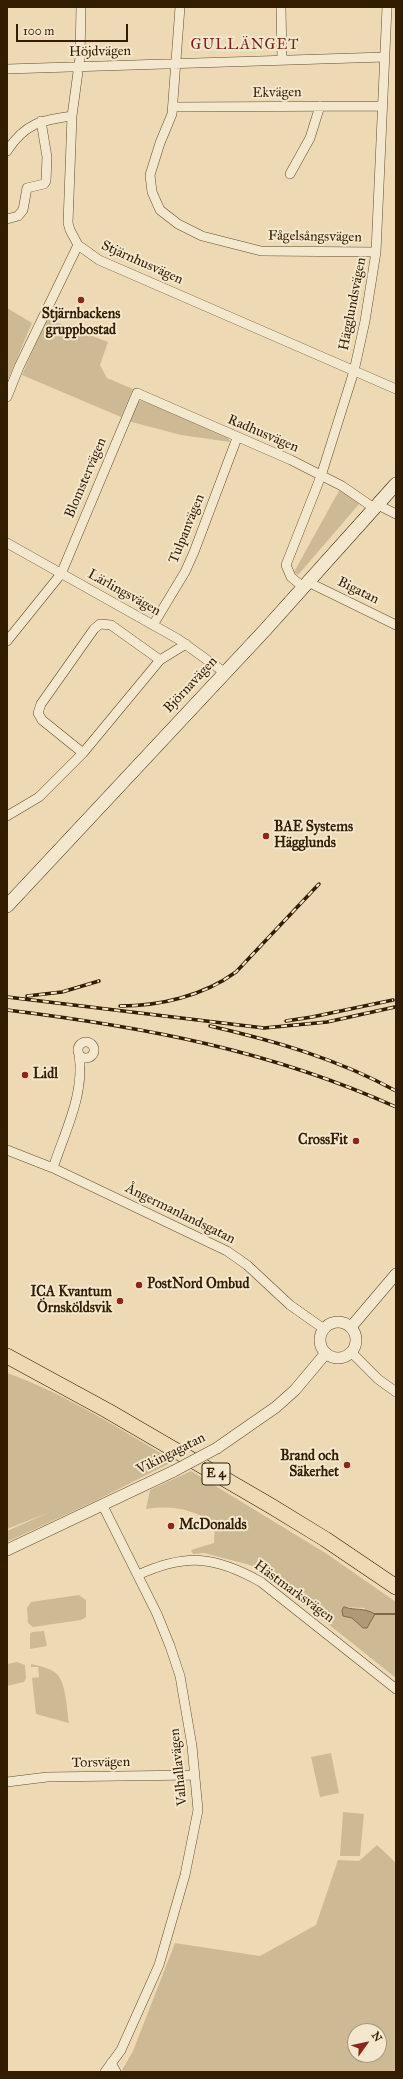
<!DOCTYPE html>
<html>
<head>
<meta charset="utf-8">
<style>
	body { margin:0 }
	#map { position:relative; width:403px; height:2079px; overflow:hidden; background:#eddab4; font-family:"IM FELL Great Primer",serif }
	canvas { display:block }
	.frame { position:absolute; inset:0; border:8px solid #331d00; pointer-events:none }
	.north { position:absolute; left:347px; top:2023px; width:40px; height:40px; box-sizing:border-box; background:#f3e7ce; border:1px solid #a6967c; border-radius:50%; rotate:57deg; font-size:11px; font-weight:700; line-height:16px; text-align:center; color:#331d00 }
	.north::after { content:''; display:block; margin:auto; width:14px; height:18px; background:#8f2418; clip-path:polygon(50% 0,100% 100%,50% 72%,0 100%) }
	.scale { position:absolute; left:16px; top:24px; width:112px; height:18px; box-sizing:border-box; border:2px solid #331d00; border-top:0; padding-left:5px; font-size:12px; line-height:14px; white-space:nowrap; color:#331d00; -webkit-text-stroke:3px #f3e7ce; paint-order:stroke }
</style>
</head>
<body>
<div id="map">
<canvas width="403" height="2079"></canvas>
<div class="frame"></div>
<div class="north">N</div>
<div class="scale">100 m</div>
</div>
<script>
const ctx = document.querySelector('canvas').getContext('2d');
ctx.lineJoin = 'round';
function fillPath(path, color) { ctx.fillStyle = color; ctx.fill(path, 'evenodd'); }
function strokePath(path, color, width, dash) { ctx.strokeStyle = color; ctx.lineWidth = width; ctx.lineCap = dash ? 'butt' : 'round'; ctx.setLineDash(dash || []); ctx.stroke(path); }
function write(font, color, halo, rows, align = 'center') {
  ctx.font = font + ' "IM FELL Great Primer",serif'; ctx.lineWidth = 4; ctx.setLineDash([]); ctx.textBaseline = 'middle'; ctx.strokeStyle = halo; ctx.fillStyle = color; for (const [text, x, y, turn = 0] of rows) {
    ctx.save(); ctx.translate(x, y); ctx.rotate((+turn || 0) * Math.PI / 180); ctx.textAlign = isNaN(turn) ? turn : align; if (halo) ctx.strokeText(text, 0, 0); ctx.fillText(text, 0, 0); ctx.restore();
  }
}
const green = new Path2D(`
	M7 308 32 323 7 382Z
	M47 319 108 342 100 365 107 378 133 389 121 417 22 375Z
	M144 399 228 437 230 442 181 435 128 421 134 404Z
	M340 489 360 503 298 575 294 572Z
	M7 1373C66 1394 120 1429 174 1461L93 1502 7 1542V1531L50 1512 7 1529Z
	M191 1471 327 1554 396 1602V1678L283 1588 250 1565 204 1553 193 1554 191 1550 214 1543 215 1523C190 1509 174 1505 146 1509L150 1490ZM344 1607 365 1608 363 1628 352 1618 347 1617Z
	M79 1595 86 1600V1617L81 1620 33 1627 28 1623 27 1608 31 1602Z
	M44 1631 47 1646 30 1649V1634L32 1632Z
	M17 1662 25 1665 26 1678 24 1682 7 1686V1664Z
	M31 1664C39 1666 51 1668 57 1674 66 1683 67 1711 69 1723L36 1714 32 1678 39 1677 38 1667H31Z
	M331 1753 339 1793 320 1797 311 1757Z
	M343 1812 364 1814 360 1856H340Z
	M377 1845 396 1863V2072H121L133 2051 175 1943 260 1956 316 1925 338 1860 359 1861ZM355 2031H379V2055H355Z`);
const water = new Path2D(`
	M344 1607C357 1611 362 1607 375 1614L367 1628H363L352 1618 343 1616 342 1611Z`);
const stream = new Path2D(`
	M375 1614H396`);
const minor = new Path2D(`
	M81 7 80 57 72 116 68 223 70 230 78 245 99 260 396 389
	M180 7 172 114 160 143 150 175 152 192 160 210 178 224 202 236 261 251 376 252
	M281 7 282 60
	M7 69 385 57
	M173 107 382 106
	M7 151C25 123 42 120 72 116
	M290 174 310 138 320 106
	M7 219 18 216 23 210 27 188 44 184 46 181 47 157 41 121
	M7 397 19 367 78 245
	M378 505 396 514
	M7 543 178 639 224 672
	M308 582 396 625
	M303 587 291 577 286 565 321 476 354 371 365 321 376 252 387 7
	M153 625 185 572 194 552 237 438
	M7 641 61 574 137 393 291 460 342 486 374 508
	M83 753 42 720 38 713 41 704 94 629 100 624 111 625 160 660
	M7 816 39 797 83 753 160 660 186 644
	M78 1050a8 8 0 1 1 16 0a8 8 0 1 1-16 0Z
	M7 1150 53 1168 227 1251 247 1265 290 1305 324 1329
	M53 1168C65 1131 85 1094 79 1054
	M351 1352 378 1379 396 1392
	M103 1506 157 1614 170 1646 180 1676 192 1746 198 1810 185 1875 159 1965 121 2050 105 2072
	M138 1575C186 1553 215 1556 261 1582L396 1689
	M7 1782 47 1777 195 1775
	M111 2063 116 2072`);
const tertiary = new Path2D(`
	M320 1340a18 18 0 1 1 36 0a18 18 0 1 1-36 0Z
	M351 1327 396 1274
	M217 1448 276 1407 295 1390 326 1353
	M7 1550 174 1471`);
const secondary = new Path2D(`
	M7 906 265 630 396 484`);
const trunk = new Path2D(`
	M7 1356 108 1411 271 1506 325 1539 396 1587`);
const rail = new Path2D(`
	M27 996 62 992 99 981
	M7 997 264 1028 327 1022 395 1007
	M120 1006C160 1006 203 996 236 972L319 884
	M7 1010C144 1027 269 1050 396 1107
	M286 1021 312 1017 393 1000
	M210 1026C275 1041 338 1059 396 1091`);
const tertiaryBridge = new Path2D(`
	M174 1471 217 1448`);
const markers = [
	[81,300,4,"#8f2418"],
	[266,836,4,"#8f2418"],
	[25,1075,4,"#8f2418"],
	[356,1141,4,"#8f2418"],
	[139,1285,4,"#8f2418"],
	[120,1301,4,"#8f2418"],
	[347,1465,4,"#8f2418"],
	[171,1526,4,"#8f2418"]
];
const shields = [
	[216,1474,28]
];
const shieldNames = [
	["E 4",216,1474]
];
const streetNames = [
	["Höjdvägen",100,52,-1],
	["Ekvägen",277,93,-1],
	["Fågelsångsvägen",315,237,1],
	["Stjärnhusvägen",142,263,24],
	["Hägglundsvägen",353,304,-79],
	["Radhusvägen",263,434,23],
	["Blomstervägen",86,478,-67],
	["Tulpanvägen",187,529,-68],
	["Bigatan",358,591,26],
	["Lärlingsvägen",124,593,29],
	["Björnavägen",191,685,-47],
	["Ångermanlandsgatan",180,1214,26],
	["Vikingagatan",171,1454,-27],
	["Hästmarksvägen",294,1592,36],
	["Torsvägen",101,1763,-1],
	["Valhallavägen",179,1767,-96]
];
const poiNames = [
	["Stjärnbackens",81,315,"center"],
	["gruppbostad",81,331,"center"],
	["BAE Systems",274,828],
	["Hägglunds",274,844],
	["Lidl",33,1075],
	["CrossFit",348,1141,"right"],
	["PostNord Ombud",147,1285],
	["ICA Kvantum",112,1293,"right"],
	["Örnsköldsvik",112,1309,"right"],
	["Brand och",339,1457,"right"],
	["Säkerhet",339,1473,"right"],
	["McDonalds",179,1526]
];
const neighbourhoodNames = [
	["GULLÄNGET",245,45]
];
fillPath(green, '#cdba95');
fillPath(water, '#ae9a77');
strokePath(water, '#7d6847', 1);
strokePath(stream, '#7d6847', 2);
strokePath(minor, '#624c2d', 10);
strokePath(tertiary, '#624c2d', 12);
strokePath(secondary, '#331d00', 14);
strokePath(trunk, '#331d00', 16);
strokePath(minor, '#f3e7ce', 9);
strokePath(tertiary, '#f3e7ce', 11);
strokePath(secondary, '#f3e7ce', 13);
strokePath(trunk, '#eddab4', 15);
strokePath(rail, '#331d00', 3.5);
strokePath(rail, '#f3e7ce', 2, [6]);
strokePath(tertiaryBridge, '#624c2d', 12, []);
strokePath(tertiaryBridge, '#f3e7ce', 11);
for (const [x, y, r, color] of markers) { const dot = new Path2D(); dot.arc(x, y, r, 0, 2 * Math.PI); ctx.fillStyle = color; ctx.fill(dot); strokePath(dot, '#f3e7ce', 1.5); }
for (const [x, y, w] of shields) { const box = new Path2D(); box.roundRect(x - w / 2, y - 11, w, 22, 3); ctx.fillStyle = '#f3e7ce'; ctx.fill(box); strokePath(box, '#331d00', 1); }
write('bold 13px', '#331d00', null, shieldNames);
write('14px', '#331d00', '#f3e7ce', streetNames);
write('bold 14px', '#331d00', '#f3e7ce', poiNames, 'left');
ctx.letterSpacing = '1px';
write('15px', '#7a1f14', '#f3e7ce', neighbourhoodNames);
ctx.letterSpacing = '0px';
</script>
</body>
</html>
